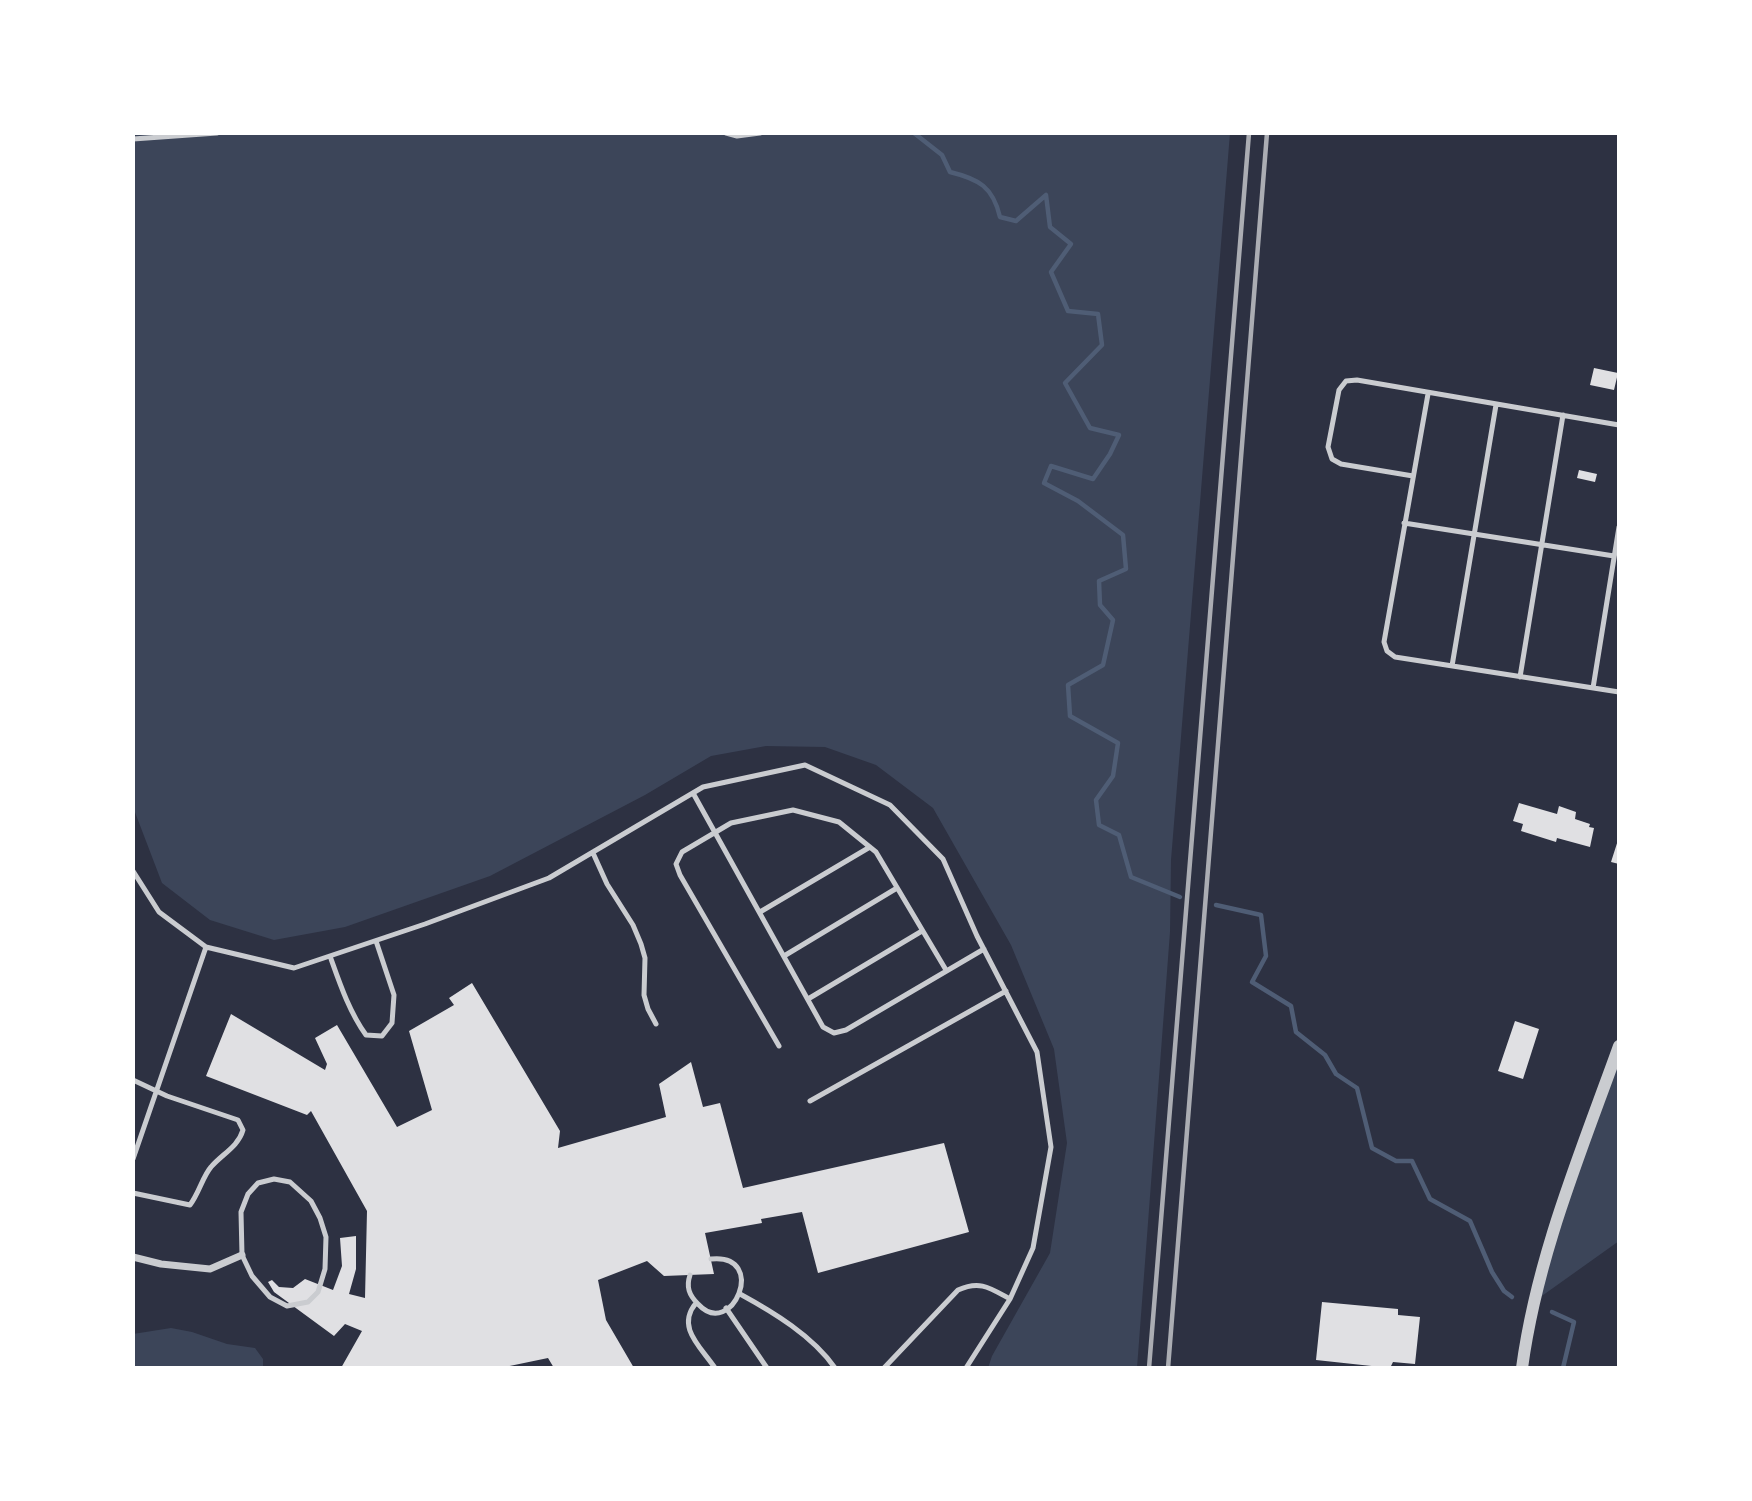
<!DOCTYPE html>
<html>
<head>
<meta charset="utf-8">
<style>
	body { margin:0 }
	#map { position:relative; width:1752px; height:1501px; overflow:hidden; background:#2d3142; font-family:"Public Sans",sans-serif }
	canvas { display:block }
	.frame { position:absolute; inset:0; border:135px solid #fff; pointer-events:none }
</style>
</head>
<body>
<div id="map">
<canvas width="1752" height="1501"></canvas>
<div class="frame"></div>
</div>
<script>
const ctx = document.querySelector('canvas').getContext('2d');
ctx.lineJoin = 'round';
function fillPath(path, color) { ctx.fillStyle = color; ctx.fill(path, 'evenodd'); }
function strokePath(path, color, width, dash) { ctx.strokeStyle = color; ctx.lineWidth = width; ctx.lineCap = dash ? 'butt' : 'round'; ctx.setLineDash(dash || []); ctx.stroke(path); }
const green = new Path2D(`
	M133 133H1230L1171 860 1170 932 1137 1368H988L992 1356 1050 1253 1067 1143 1054 1049 1011 945 933 808 876 765 825 747 766 746 711 756 645 795 490 876 345 927 274 940 210 920 162 883 133 807Z
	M1619 1058V1241L1532 1303Z
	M171 1328 192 1332 227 1344 255 1348 263 1359V1368H133V1334Z`);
const stream = new Path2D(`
	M914 133 942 155 950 172C979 179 993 187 1000 217L1016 221 1046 195 1050 227 1071 244 1051 272 1068 311 1098 314 1102 345 1065 383 1090 428 1119 435 1110 454 1093 479 1051 466 1044 483 1078 501 1123 535 1126 569 1099 581 1100 605 1113 620 1103 665 1068 685 1070 716 1118 743 1113 776 1096 800 1099 825 1119 835 1131 877 1180 897
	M1216 905 1261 915 1266 956 1252 982 1291 1006 1296 1032 1325 1055 1336 1074 1357 1088 1372 1148 1396 1161H1412L1430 1199 1470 1221 1492 1272 1504 1291 1512 1297
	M1552 1312 1574 1322 1563 1368`);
const building = new Path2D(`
	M1594 368 1618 373 1614 390 1590 385Z
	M1579 470 1597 474 1595 482 1577 478Z
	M1519 803 1557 814 1559 806 1576 812 1575 819 1590 824 1589 827 1594 828 1590 847 1557 838 1556 842 1521 831 1523 824 1513 821Z
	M1619 837V864L1611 862Z
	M472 983 560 1131 558 1148 666 1117 659 1084 691 1062 703 1107 720 1103 743 1188 944 1143 969 1232 818 1273 802 1212 761 1219 762 1223 705 1233 714 1274 664 1276 647 1261 598 1280 606 1320 634 1368H554L548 1358 500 1368H341L362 1331 345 1324 334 1336 274 1292 268 1282 272 1280 279 1287 293 1288 305 1279 333 1290 342 1266 340 1238 356 1236V1269L349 1294 365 1298 367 1211 311 1111 307 1115 206 1076 231 1014 325 1070 327 1064 315 1038 337 1025 397 1127 432 1110 409 1031 454 1005 449 998Z
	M1515 1021 1539 1029 1523 1079 1498 1071Z
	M1322 1302 1398 1309V1315L1420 1317 1415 1364 1393 1362 1390 1368 1316 1360Z`);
const service = new Path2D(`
	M726 133 737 136 760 133
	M133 139 217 133
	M1428 394 1384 642 1387 651 1395 657 1619 692
	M1413 476 1341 464 1332 459 1328 447 1339 390 1346 381 1357 380 1619 425
	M1404 523 1614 556
	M1452 666 1496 405
	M1520 677 1563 415
	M1593 688 1619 527
	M693 793 823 1027 834 1033 846 1030 984 949
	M593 853 607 884 633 925 641 944 645 958 644 995 648 1009 656 1024
	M133 871 159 912 206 947 294 968 425 924 549 878 703 787 805 765 890 805 943 859 977 936 1037 1052 1051 1147 1033 1248 1010 1299 966 1368
	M760 912 870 847
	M330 956C340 984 349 1011 366 1035L382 1036 392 1023 394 995 376 941
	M784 956 897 888
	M808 999 922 931
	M779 1046 680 875 676 864 682 852 731 823 793 810 839 822 876 852 946 970
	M133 1080 167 1096 238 1120 243 1130C238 1147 222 1154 211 1167 203 1176 199 1193 190 1205L133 1193
	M810 1101 1006 991
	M133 1159 206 947
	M274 1179 290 1182 311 1201 320 1218 326 1237 325 1269 318 1292 308 1302 287 1306 270 1297 252 1276 242 1255 241 1212 248 1194 258 1183Z
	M690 1275C686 1287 689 1295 698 1304 732 1341 769 1253 711 1259
	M740 1294C773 1312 813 1336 835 1368
	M696 1303C676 1327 700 1346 715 1368
	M726 1308 767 1368
	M884 1368 958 1290C980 1280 990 1288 1010 1299`);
const minor = new Path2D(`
	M133 1257 161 1264 210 1269 242 1255`);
const tertiary = new Path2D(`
	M1522 1368C1537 1256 1581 1152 1619 1046`);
const rail = new Path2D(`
	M1149 1368 1249 133
	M1168 1368 1267 133`);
fillPath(green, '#3c4559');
strokePath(stream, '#4f5d75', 4.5);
fillPath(building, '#e0e0e3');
strokePath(service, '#caccd0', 5);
strokePath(minor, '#caccd0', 7);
strokePath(tertiary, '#caccd0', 12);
strokePath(rail, '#abadb3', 4.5);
</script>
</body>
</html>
